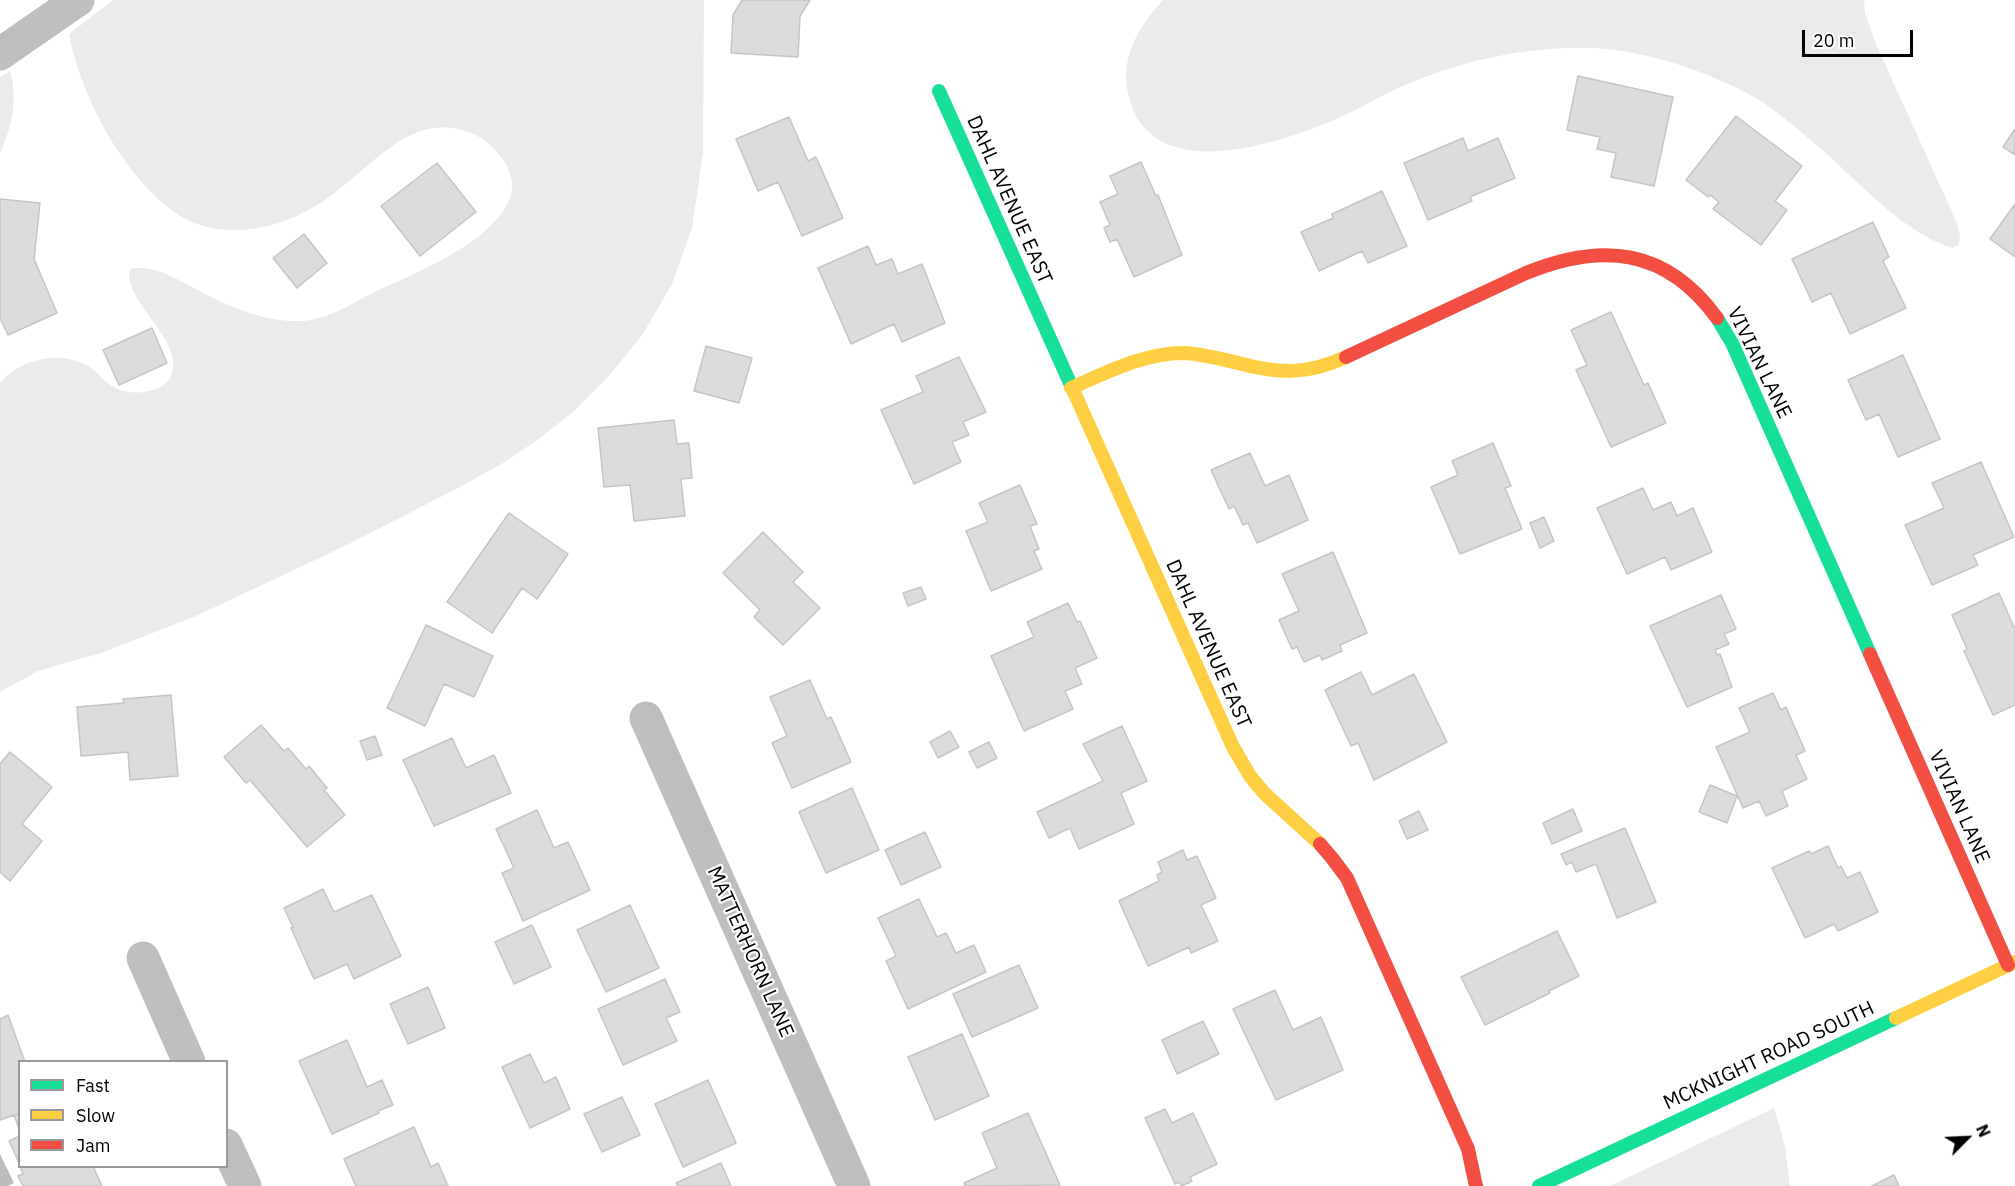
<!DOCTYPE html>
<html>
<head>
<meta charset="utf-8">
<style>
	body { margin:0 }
	#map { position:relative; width:2015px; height:1186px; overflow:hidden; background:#fff; font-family:"IBM Plex Sans",sans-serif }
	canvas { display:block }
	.legend { position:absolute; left:18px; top:1060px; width:210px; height:108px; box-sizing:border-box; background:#fff; border:2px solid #999; margin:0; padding:8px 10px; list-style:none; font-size:18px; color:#000 }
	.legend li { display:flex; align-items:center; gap:12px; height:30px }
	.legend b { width:30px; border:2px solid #999 }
	.north { position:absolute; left:1937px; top:1108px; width:60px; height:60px; -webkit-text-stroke:4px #fff; paint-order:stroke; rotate:66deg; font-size:16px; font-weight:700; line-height:24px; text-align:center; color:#000 }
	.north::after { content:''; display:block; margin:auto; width:21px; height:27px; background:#000; clip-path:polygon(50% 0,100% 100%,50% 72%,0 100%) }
	.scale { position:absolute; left:1802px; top:30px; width:111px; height:27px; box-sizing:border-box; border:3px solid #000; border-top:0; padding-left:8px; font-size:18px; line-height:21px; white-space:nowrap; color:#000; -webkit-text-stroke:4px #fff; paint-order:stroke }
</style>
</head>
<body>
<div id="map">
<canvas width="2015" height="1186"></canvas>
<ul class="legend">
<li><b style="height:8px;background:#16e098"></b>Fast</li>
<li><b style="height:8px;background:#ffcf43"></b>Slow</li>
<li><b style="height:8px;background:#f24e42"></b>Jam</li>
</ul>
<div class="north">N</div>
<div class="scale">20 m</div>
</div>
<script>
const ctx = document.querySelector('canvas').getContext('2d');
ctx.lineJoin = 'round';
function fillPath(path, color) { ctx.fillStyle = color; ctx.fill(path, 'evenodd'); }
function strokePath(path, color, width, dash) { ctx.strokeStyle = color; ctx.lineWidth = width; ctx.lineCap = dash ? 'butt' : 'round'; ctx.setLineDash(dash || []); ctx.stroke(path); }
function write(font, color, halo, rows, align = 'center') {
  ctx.font = font + ' "IBM Plex Sans",sans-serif'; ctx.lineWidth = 4.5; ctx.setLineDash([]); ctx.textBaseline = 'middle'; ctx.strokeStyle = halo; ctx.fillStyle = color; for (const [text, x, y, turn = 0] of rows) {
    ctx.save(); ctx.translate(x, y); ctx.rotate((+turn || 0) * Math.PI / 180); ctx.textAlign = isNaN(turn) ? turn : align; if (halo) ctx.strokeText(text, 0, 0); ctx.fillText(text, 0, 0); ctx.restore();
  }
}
const green = new Path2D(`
	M113 0H704L703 153 692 228 672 284 643 334 609 376 573 412 536 441 503 463 458 488 345 546 196 616 104 652 38 671 0 692V383C19 359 60 350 88 366 99 372 105 384 117 389 132 396 163 393 171 376 187 342 121 300 130 269 154 262 191 287 213 298 230 306 249 314 268 318 283 321 300 323 315 319 335 315 354 302 373 293 415 272 491 245 510 198 519 174 499 149 479 137 459 125 434 124 413 134 385 146 355 179 329 197 289 226 236 241 189 221 171 212 154 196 141 181 106 141 79 86 69 34Z
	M1163 0H1864L1865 13 1876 44 1957 223 1960 235 1959 245 1952 248C1902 232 1859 182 1820 148 1803 134 1774 108 1754 97 1716 76 1675 61 1633 53 1581 42 1518 50 1468 63 1442 70 1418 79 1394 90 1377 98 1361 108 1343 116 1283 143 1148 190 1128 93 1120 57 1139 26 1163 0Z
	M10 71C18 98 12 128 0 153V77Z
	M1774 1108 1785 1146 1790 1186H1610Z`);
const water = new Path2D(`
	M0 1154 14 1183 8 1186H0Z`);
const building = new Path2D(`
	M742 0H810L800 16 798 57 731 53 733 15Z
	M1578 76 1673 97 1654 186 1611 177 1616 153 1597 149 1600 137 1567 130Z
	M1736 116 1802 166 1775 201 1787 210 1761 245 1713 209 1719 202 1710 195 1708 197 1686 180Z
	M789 117 808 161 816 157 843 218 802 236 778 182 758 191 736 139Z
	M2015 129V155L2003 147Z
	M1463 138 1468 151 1498 138 1515 178 1470 197 1472 201 1428 220 1404 163Z
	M1141 162 1156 196 1158 195 1182 255 1134 277 1117 239 1110 242 1104 228 1110 225 1100 202 1118 194 1110 176Z
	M437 163 476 212 420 256 381 206Z
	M1382 191 1407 246 1368 263 1362 251 1319 271 1301 232 1333 218 1332 214Z
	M0 199 40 203 34 259 57 313 8 335 0 318Z
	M2015 204V257L1990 239Z
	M1873 222 1889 257 1883 261 1906 308 1850 334 1831 293 1812 302 1792 259Z
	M304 234 327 263 297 288 273 258Z
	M868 246 876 265 892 259 898 274 922 264 945 323 902 342 894 324 851 344 818 268Z
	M1611 312 1644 385 1648 383 1666 423 1611 447 1576 370 1587 365 1571 330Z
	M152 328 167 363 119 385 103 350Z
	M706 346 752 358 739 403 694 391Z
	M1903 355 1940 439 1898 457 1879 414 1866 420 1848 380Z
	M959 357 986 412 963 422 969 435 952 442 961 462 914 484 881 410 923 392 916 376Z
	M674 420 677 444 689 443 692 478 681 479 685 516 634 521 630 485 604 487 598 428Z
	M1493 443 1511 486 1505 488 1522 529 1460 554 1431 487 1458 475 1452 461Z
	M1250 453 1265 486 1289 475 1308 520 1257 543 1248 523 1243 525 1234 506 1229 509 1211 470Z
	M1981 462 2014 537 1973 555 1978 565 1932 585 1905 525 1944 508 1932 483Z
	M1020 485 1037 524 1030 526 1039 549 1034 551 1042 569 991 591 966 531 988 522 979 503Z
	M1643 488 1653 510 1671 502 1677 516 1693 508 1712 552 1671 570 1665 557 1627 574 1597 508Z
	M509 513 568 554 537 599 522 588 492 633 447 602Z
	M1544 517 1554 541 1540 548 1530 523Z
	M763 532 803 572 793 582 820 608 783 645 754 617 760 610 723 573Z
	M1333 552 1367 633 1340 645 1342 651 1322 660 1320 655 1304 662 1297 647 1292 649 1279 620 1299 611 1282 574Z
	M921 587 926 599 908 606 903 593Z
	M1999 593 2015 629V705L1993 715 1964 651 1967 649 1952 615Z
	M1721 595 1736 629 1724 634 1729 644 1715 650 1717 655 1720 654 1732 687 1687 707 1650 626Z
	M1068 603 1077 622 1080 621 1097 658 1075 668 1082 684 1065 691 1073 709 1024 731 991 656 1034 637 1027 622Z
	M426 625 493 656 474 697 444 684 425 726 387 708Z
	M1361 672 1372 695 1414 674 1447 742 1374 780 1358 743 1351 746 1325 690Z
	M810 680 827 719 831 717 851 762 792 788 772 743 787 736 770 697Z
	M1773 693 1781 710 1786 707 1805 751 1796 755 1807 779 1782 791 1788 806 1766 816 1759 801 1743 808 1716 747 1750 732 1739 708Z
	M171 695 178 776 130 780 128 752 81 756 77 707 124 703 123 699Z
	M261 725 284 751 288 748 306 769 309 766 327 788 324 790 345 815 307 847 250 780 246 783 224 757Z
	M1122 726 1147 781 1121 793 1134 824 1079 849 1070 828 1049 838 1037 812 1103 781 1083 744Z
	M950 731 959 747 938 758 930 742Z
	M375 736 382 755 367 760 360 741Z
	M452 738 466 768 494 755 511 793 434 826 403 760Z
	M989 742 997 758 977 768 969 752Z
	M10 752 52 787 22 824 42 841 10 881 0 872V764Z
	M1710 785 1737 796 1727 823 1699 812Z
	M852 788 879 850 826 873 799 812Z
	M1573 809 1582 831 1552 844 1543 823Z
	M537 810 554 848 568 842 590 890 523 921 502 873 514 868 496 829Z
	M1419 811 1428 830 1407 839 1399 821Z
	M1625 828 1656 902 1617 918 1596 864 1576 872 1572 862 1566 865 1561 854Z
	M925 832 941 867 901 885 885 850Z
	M1828 846 1838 868 1841 866 1847 878 1860 872 1878 912 1838 931 1834 924 1805 938 1772 868 1809 851 1811 854Z
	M1183 850 1187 860 1197 856 1216 898 1201 905 1218 941 1191 953 1189 947 1148 966 1119 901 1159 881 1157 875 1162 872 1158 862Z
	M323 889 334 912 372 895 401 956 354 979 347 964 314 979 291 928 293 927 284 908Z
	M919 899 937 937 946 933 956 953 974 945 986 972 908 1009 886 961 896 956 878 918Z
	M630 905 659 968 606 992 577 930Z
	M532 925 551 967 514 984 495 942Z
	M1557 931 1579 976 1549 991 1550 993 1485 1025 1461 977Z
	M1019 965 1038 1008 972 1037 953 994Z
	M665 979 680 1012 666 1018 677 1041 623 1065 598 1009Z
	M428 987 445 1028 408 1044 390 1004Z
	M1275 990 1293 1030 1321 1017 1343 1070 1276 1100 1233 1009Z
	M8 1015 25 1062H20V1113L0 1120V1019Z
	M1203 1021 1219 1054 1177 1074 1162 1040Z
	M962 1034 989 1096 935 1120 908 1057Z
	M347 1040 367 1087 382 1080 393 1105 378 1111 379 1113 332 1134 299 1061Z
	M530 1054 544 1083 556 1077 570 1109 530 1128 502 1067Z
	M708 1080 736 1143 683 1167 655 1104Z
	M622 1097 640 1135 602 1152 584 1114Z
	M1165 1109 1172 1123 1193 1113 1217 1164 1190 1177 1192 1181 1182 1186 1179 1182 1175 1184 1145 1118Z
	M20 1113V1127L19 1128 14 1115Z
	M1028 1113 1060 1185 965 1186 964 1183 997 1168 982 1133Z
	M414 1127 431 1167 438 1163 448 1186H356L344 1159Z
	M20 1136V1165L9 1141Z
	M721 1163 731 1186H678L676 1183Z
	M20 1166H93L102 1186H23L18 1176 23 1174Z
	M1894 1175 1899 1186H1872Z`);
const street = new Path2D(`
	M0 54 78 0
	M646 718 854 1186
	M143 958 189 1062
	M226 1145 245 1186`);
const fast = new Path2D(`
	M939 91 1074 392
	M1717 318 1732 343 1870 654
	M1539 1186 1896 1018`);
const slow = new Path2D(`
	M1071 388C1107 372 1144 353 1184 353 1203 354 1221 359 1238 363 1279 374 1307 375 1346 357
	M1074 392 1233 747 1250 776 1264 793 1320 844
	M1896 1018 2015 962`);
const jam = new Path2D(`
	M1346 357 1526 273C1602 242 1666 248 1717 318
	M1870 654 2008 965
	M1320 844 1332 858 1347 878 1468 1149 1476 1186`);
const streetNames = [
	["DAHL AVENUE EAST",1009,200,66],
	["VIVIAN LANE",1759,363,64],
	["DAHL AVENUE EAST",1208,644,66],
	["VIVIAN LANE",1959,807,66],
	["MATTERHORN LANE",750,952,66],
	["MCKNIGHT ROAD SOUTH",1769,1056,-25]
];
fillPath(green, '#eaeaea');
fillPath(water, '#bcbcbc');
fillPath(building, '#dcdcdc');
strokePath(building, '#c5c5c5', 1.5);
strokePath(street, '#bebebe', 33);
strokePath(fast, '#16e098', 14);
strokePath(slow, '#ffcf43', 14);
strokePath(jam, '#f24e42', 14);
write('20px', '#000', '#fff', streetNames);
</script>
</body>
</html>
